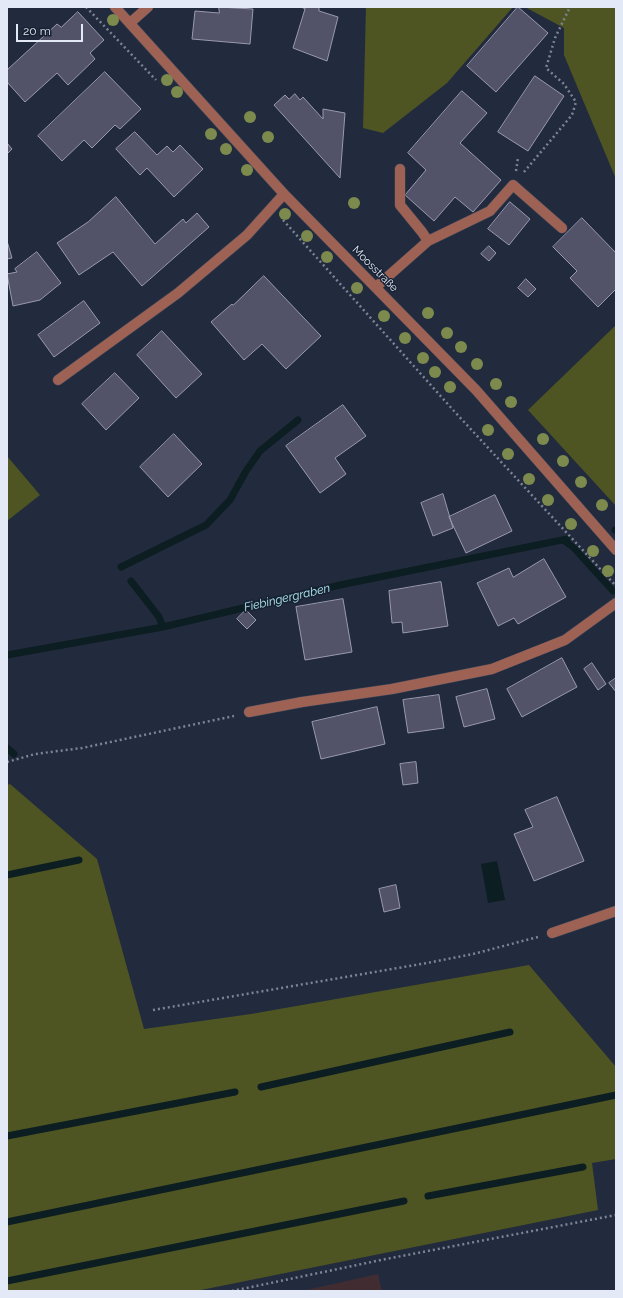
<!DOCTYPE html>
<html>
<head>
<meta charset="utf-8">
<style>
	body { margin:0 }
	#map { position:relative; width:623px; height:1298px; overflow:hidden; background:#222b3e; font-family:Raleway,sans-serif }
	canvas { display:block }
	.frame { position:absolute; inset:0; border:8px solid #e3e9f6; pointer-events:none }
	.scale { position:absolute; left:16px; top:24px; width:67px; height:18px; box-sizing:border-box; border:2px solid #e3e9f6; border-top:0; padding-left:5px; font-size:12px; line-height:14px; white-space:nowrap; color:#e3e9f6; -webkit-text-stroke:3px #182233; paint-order:stroke }
</style>
</head>
<body>
<div id="map">
<canvas width="623" height="1298"></canvas>
<div class="frame"></div>
<div class="scale">20 m</div>
</div>
<script>
const ctx = document.querySelector('canvas').getContext('2d');
ctx.lineJoin = 'round';
function fillPath(path, color) { ctx.fillStyle = color; ctx.fill(path, 'evenodd'); }
function strokePath(path, color, width, dash) { ctx.strokeStyle = color; ctx.lineWidth = width; ctx.lineCap = dash ? 'butt' : 'round'; ctx.setLineDash(dash || []); ctx.stroke(path); }
function write(font, color, halo, rows, align = 'center') {
  ctx.font = font + ' Raleway,sans-serif'; ctx.lineWidth = 3; ctx.setLineDash([]); ctx.textBaseline = 'middle'; ctx.strokeStyle = halo; ctx.fillStyle = color; for (const [text, x, y, turn = 0] of rows) {
    ctx.save(); ctx.translate(x, y); ctx.rotate((+turn || 0) * Math.PI / 180); ctx.textAlign = isNaN(turn) ? turn : align; if (halo) ctx.strokeText(text, 0, 0); ctx.fillText(text, 0, 0); ctx.restore();
  }
}
const education = new Path2D(`
	M378 1274 382 1291H302Z`);
const green = new Path2D(`
	M366 7H513L447 83 383 133 363 128Z
	M525 7H616V179L564 55V28Z
	M616 325V506L528 410Z
	M7 456 40 495 7 521Z
	M10 784 97 859 144 1029 251 1014 529 965 616 1067V1159L592 1163 598 1210 196 1291H7V785Z`);
const water = new Path2D(`
	M497 861 505 900 488 903 481 864Z`);
const stream = new Path2D(`
	M615 530H616
	M563 540 573 547 613 591
	M121 567 206 525 230 500 246 471 260 451 298 420
	M131 581 159 617 163 627
	M7 655 163 627 340 585 567 539
	M7 748 14 754
	M7 875 79 860
	M261 1087 510 1032
	M7 1136 235 1092
	M428 1196 583 1167
	M7 1222 616 1095
	M7 1281 404 1201`);
const building = new Path2D(`
	M219 7 253 9 250 44 192 39 195 11 219 13Z
	M301 7H319V11L338 17 327 61 293 48 305 9Z
	M518 7 548 33 496 92 467 66Z
	M78 12 104 40 90 53 95 59 68 85 57 73 25 102 7 82V70L57 24 61 27Z
	M105 72 141 109 120 129 115 125 92 148 84 140 62 161 38 136Z
	M535 76 564 96 528 151 498 132Z
	M462 91 487 113 460 143 501 180 473 212 455 197 434 221 405 195 426 170 408 153Z
	M295 94 300 100 303 97 323 119V109L345 113 340 178 274 105 285 95 289 99Z
	M135 132 157 155 167 146 173 152 180 145 203 169 174 197 147 168 140 175 116 149Z
	M7 143 12 149 7 154Z
	M116 197 155 244 183 219 186 223 197 213 209 227 142 286 113 252 79 275 57 243 88 222Z
	M510 202 530 219 509 245 488 229Z
	M582 218 616 253V289L598 307 570 278 577 271 553 247Z
	M7 241 12 258 7 259Z
	M489 246 496 253 489 261 481 254Z
	M37 252 61 283 40 300 13 306 7 274 17 272 15 269Z
	M264 276 321 336 286 369 262 344 244 360 211 322 232 304 233 305Z
	M526 279 536 289 528 297 518 288Z
	M84 301 100 323 54 357 38 335Z
	M162 331 202 374 176 398 137 355Z
	M115 373 139 398 106 430 82 404Z
	M343 405 366 436 335 458 346 474 320 493 286 446Z
	M174 434 202 464 168 497 140 467Z
	M443 494 453 528 433 536 421 503Z
	M495 495 512 531 466 553 449 517Z
	M544 559 566 597 518 624 514 618 498 626 477 583 509 568 513 577Z
	M441 582 448 626 403 633 402 622 392 623 389 591Z
	M343 599 352 652 305 660 296 607Z
	M246 610 256 620 247 629 237 619Z
	M562 658 577 687 522 717 507 689Z
	M592 663 606 684 598 690 584 669Z
	M616 678V692L609 683Z
	M487 689 495 719 464 727 456 697Z
	M439 695 444 728 408 733 403 700Z
	M377 707 385 744 321 759 312 722Z
	M416 762 418 783 403 785 400 764Z
	M557 797 584 861 534 881 514 834 533 827 525 810Z
	M396 885 400 908 384 912 379 889Z`);
const path = new Path2D(`
	M86 7 156 80
	M516 171 518 158
	M524 172 572 115 576 102 564 84 546 68 555 38 570 7
	M283 220 454 411 616 586
	M7 762 35 754 82 748 234 716
	M153 1010 427 963 473 954 538 937
	M232 1291 386 1259 616 1215`);
const minor = new Path2D(`
	M115 7 284 194 476 390 616 550
	M130 23 148 7
	M400 169V205L422 232 428 241
	M376 287 428 241 490 211 513 185 562 228
	M58 380 178 293 247 235 284 194
	M249 712 302 702 392 689 492 669 565 640 616 603
	M552 933 616 911`);
const trees = [
	[113,20],
	[167,80],
	[177,92],
	[250,117],
	[211,134],
	[268,137],
	[226,149],
	[247,170],
	[354,203],
	[285,214],
	[307,236],
	[327,257],
	[357,288],
	[428,313],
	[384,316],
	[447,333],
	[405,338],
	[461,347],
	[423,358],
	[477,364],
	[435,372],
	[496,384],
	[450,387],
	[511,402],
	[488,430],
	[543,439],
	[508,454],
	[563,461],
	[529,479],
	[581,482],
	[548,500],
	[602,505],
	[571,524],
	[593,551],
	[608,571]
];
const streetNames = [
	["Moosstraße",375,269,45]
];
const waterNames = [
	["Fiebingergraben",287,598,-13]
];
fillPath(education, '#412d31');
fillPath(green, '#4e5522');
fillPath(water, '#0c1e21');
strokePath(stream, '#0c1e21', 7);
fillPath(building, '#525268');
strokePath(building, '#9a99b2', 1);
strokePath(minor, '#3d4658', 11);
strokePath(path, '#7d8495', 2.5, [2, 3]);
strokePath(minor, '#9e6255', 10);
ctx.fillStyle = '#7c8a4d';
for (const [x, y] of trees) { ctx.beginPath(); ctx.arc(x, y, 6, 0, 2 * Math.PI); ctx.fill(); }
write('11px', '#e3e9f6', '#182233', streetNames);
write('italic 12px', '#b1ebf5', '#182233', waterNames);
</script>
</body>
</html>
